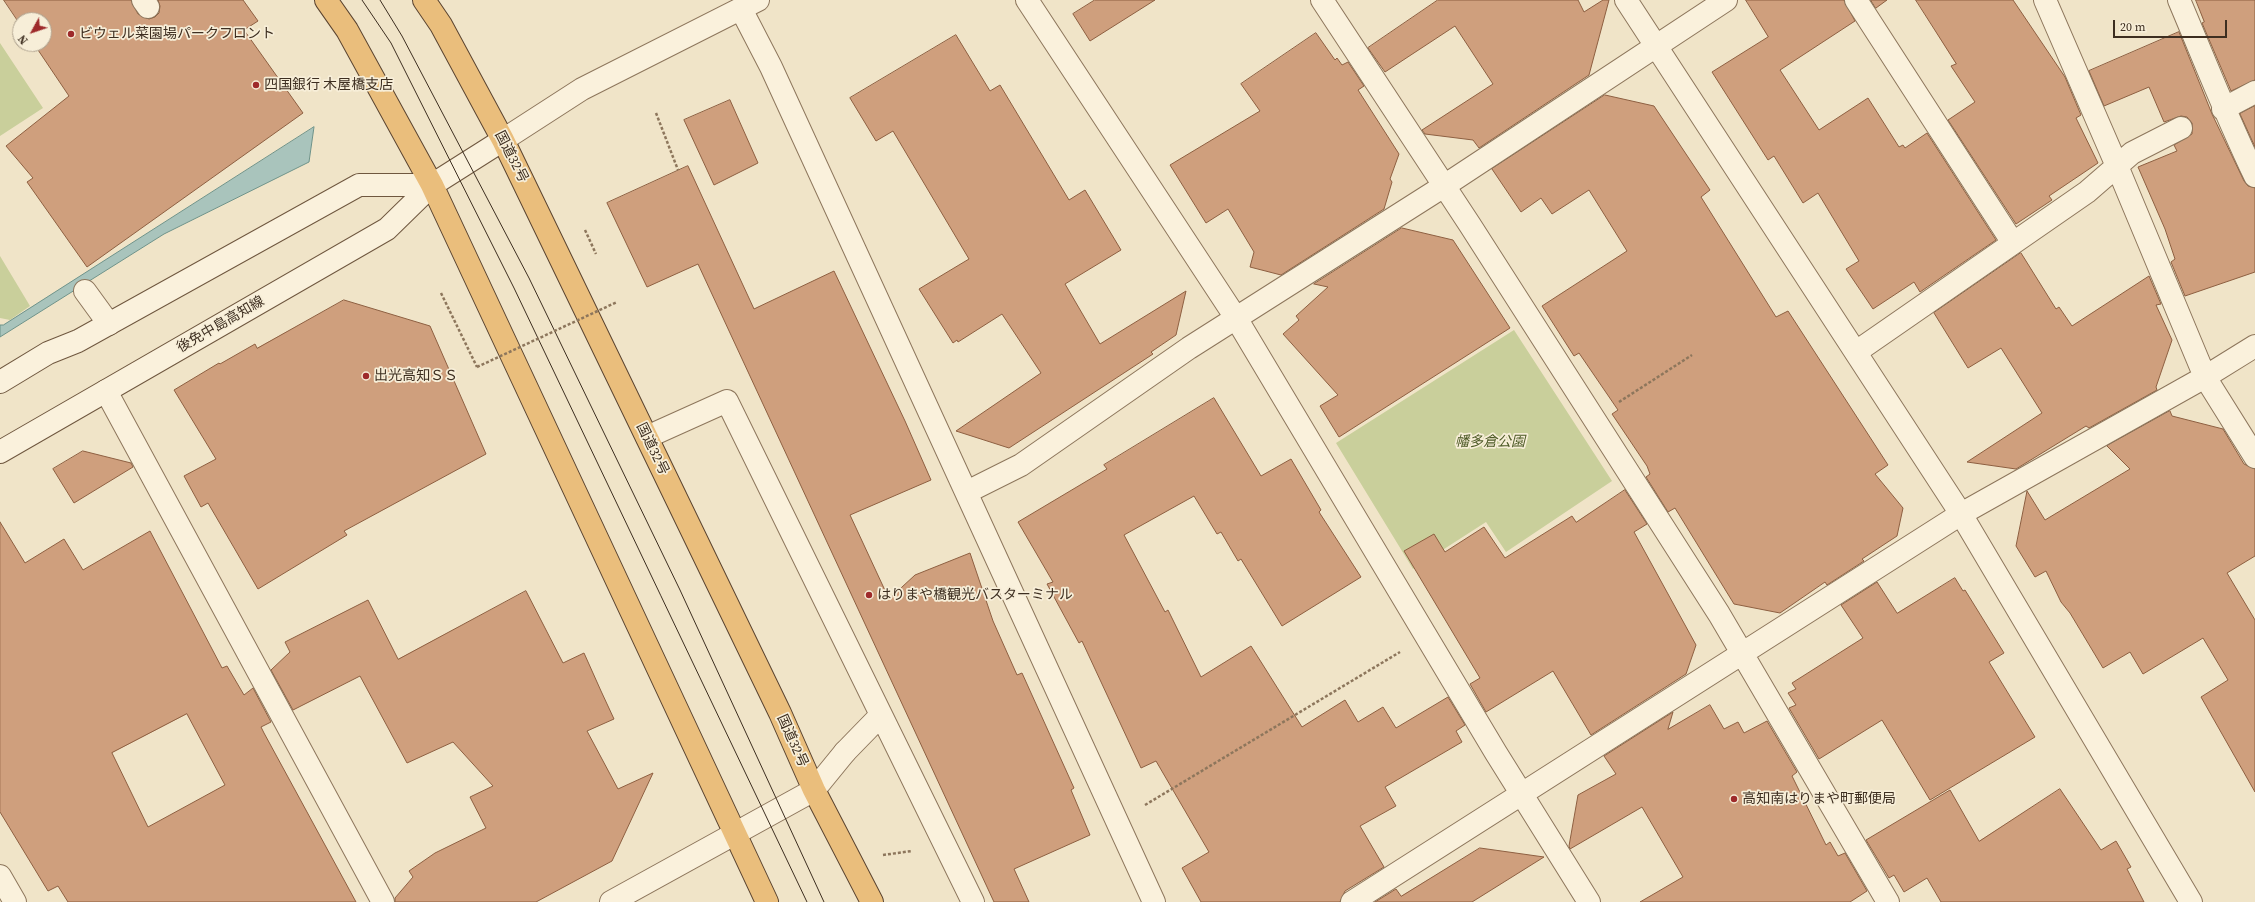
<!DOCTYPE html>
<html>
<head>
<meta charset="utf-8">
<style>
	body { margin:0 }
	#map { position:relative; width:2255px; height:902px; overflow:hidden; background:#f0e4c8; font-family:"Source Serif 4",serif }
	canvas { display:block }
	.north { position:absolute; left:12px; top:12px; width:40px; height:40px; box-sizing:border-box; background:#f7eed8; border:1px solid #ada18e; border-radius:50%; rotate:230deg; font-size:11px; font-weight:700; line-height:16px; text-align:center; color:#3d2e20 }
	.north::after { content:''; display:block; margin:auto; width:14px; height:18px; background:#9e2a2b; clip-path:polygon(50% 0,100% 100%,50% 72%,0 100%) }
	.scale { position:absolute; left:2113px; top:20px; width:114px; height:18px; box-sizing:border-box; border:2px solid #3d2e20; border-top:0; padding-left:5px; font-size:12px; line-height:14px; white-space:nowrap; color:#3d2e20; -webkit-text-stroke:3px #f7eed8; paint-order:stroke }
</style>
</head>
<body>
<div id="map">
<canvas width="2255" height="902"></canvas>
<div class="north">N</div>
<div class="scale">20 m</div>
</div>
<script>
const ctx = document.querySelector('canvas').getContext('2d');
ctx.lineJoin = 'round';
function fillPath(path, color) { ctx.fillStyle = color; ctx.fill(path, 'evenodd'); }
function strokePath(path, color, width, dash) { ctx.strokeStyle = color; ctx.lineWidth = width; ctx.lineCap = dash ? 'butt' : 'round'; ctx.setLineDash(dash || []); ctx.stroke(path); }
function write(font, color, halo, rows, align = 'center') {
  ctx.font = font + ' "Source Serif 4","Noto Sans JP",serif'; ctx.lineWidth = 3.5; ctx.setLineDash([]); ctx.textBaseline = 'middle'; ctx.strokeStyle = halo; ctx.fillStyle = color; for (const [text, x, y, turn = 0] of rows) {
    ctx.save(); ctx.translate(x, y); ctx.rotate((+turn || 0) * Math.PI / 180); ctx.textAlign = isNaN(turn) ? turn : align; if (halo) ctx.strokeText(text, 0, 0); ctx.fillText(text, 0, 0); ctx.restore();
  }
}
const green = new Path2D(`
	M0 43 43 108 0 136Z
	M0 256 30 306 10 320 0 318Z
	M1514 330 1612 481 1506 552 1486 522 1413 569 1336 443Z`);
const water = new Path2D(`
	M314 127 309 162 164 234 0 337V325H3Z`);
const building = new Path2D(`
	M4 0H131L138 14 149 19 155 17 159 13 160 6 158 0H243L258 21 244 30 303 113 87 267 27 182 33 178 6 146 69 96 34 44H44V20H20V24Z
	M1095 0H1155L1090 41 1073 14Z
	M1438 0H1578L1584 12 1603 0H1609L1589 75 1479 148 1473 140 1425 134 1422 130 1493 84 1455 26 1385 72 1368 48Z
	M1746 0H1844L1855 21 1780 70 1819 130 1868 98 1899 147 1903 145 1905 148 1927 133 1996 240 1920 292 1914 282 1873 309 1846 269 1859 261 1818 193 1803 203 1774 156 1768 160 1712 72 1768 37Z
	M1871 0H1887L1876 8Z
	M1916 0H2013L2065 77 2081 115 2076 118 2098 163 2049 196 2052 200 2016 224 1948 120 1975 102 1951 66 1956 64Z
	M2196 0H2255V80L2231 91 2202 23 2204 22Z
	M2179 32 2212 114 2244 181 2248 186 2255 188V272L2185 296 2171 262 2175 259 2165 229 2138 167 2177 151 2174 145 2192 134V123L2187 117 2181 116 2164 122 2149 87 2104 106 2089 71Z
	M1316 33 1335 60 1337 58 1342 65 1348 62 1364 86 1358 90 1399 154 1390 179 1392 182 1384 209 1281 275 1250 267 1254 252 1228 209 1206 223 1170 165 1260 111 1241 84Z
	M956 35 990 91 1000 85 1069 200 1085 190 1121 250 1065 284 1100 344 1186 291 1176 335 1151 352 1153 354 1009 448 956 431 1041 373 1002 314 958 342 957 340 953 343 919 289 969 259 893 131 876 141 850 98Z
	M1605 95 1654 106 1710 190 1701 197 1776 317 1788 311 1888 465 1875 474 1903 508 1897 536 1862 559 1864 561 1827 585 1825 582 1780 613 1734 604 1675 508 1668 512 1646 477 1650 474 1647 466 1612 414 1618 410 1579 353 1574 356 1542 306 1627 251 1589 190 1552 214 1541 198 1521 212 1492 169Z
	M730 100 758 163 714 185 684 120Z
	M2255 106V147L2240 114Z
	M688 166 754 309 834 271 905 421 931 480 850 515 889 599 915 575 970 553 993 621 1017 675 1022 673 1074 788 1071 790 1090 835 1014 869 1029 902H994L698 264 647 287 607 203Z
	M1402 228 1453 240 1510 328 1339 437 1320 406 1338 395 1283 334 1299 320 1296 316 1328 287 1314 284Z
	M2021 253 2056 309 2059 307 2072 326 2149 276 2161 304 2156 305 2172 340 2156 387 2157 390 2089 428 2086 426 2016 469 1967 462 2042 413 2001 348 1968 368 1934 313Z
	M344 300 430 326 486 454 344 531 347 535 258 589 208 503 201 507 184 476 216 459 174 390 219 363 220 364 255 344 257 348Z
	M1214 398 1261 476 1291 459 1321 510 1319 512 1361 577 1282 626 1241 559 1238 561 1221 532 1217 534 1194 496 1124 535 1165 612 1168 610 1201 677 1251 646 1302 727 1345 700 1358 722 1383 707 1396 728 1448 697 1465 725 1456 731 1462 742 1385 787 1396 806 1360 826 1384 867 1345 891 1340 902H1201L1182 868 1209 852 1156 761 1141 768 1082 641 1079 643 1047 584 1053 582 1018 522 1107 469 1104 465Z
	M2170 411 2172 416 2223 429 2244 464 2255 469V556L2227 573 2255 620V792L2201 697 2228 680 2203 638 2143 674 2130 652 2103 668 2070 613 2061 602 2046 571 2035 577 2016 546 2027 491 2045 520 2130 469 2107 446Z
	M83 451 131 463 133 467 74 503 53 469Z
	M1625 490 1647 524 1634 532 1696 645 1686 674 1591 735 1553 671 1486 712 1470 684 1480 678 1404 551 1434 534 1445 552 1484 527 1505 558 1572 516 1576 522Z
	M0 522 25 563 64 539 83 570 150 531 222 668 227 666 244 695 253 688 271 722 261 727 264 733 356 902H68L58 886 48 891 0 812ZM187 714 225 785 148 827 112 753Z
	M1955 578 1963 591 1965 590 2004 653 1989 662 2035 737 1930 800 1882 720 1819 759 1789 708 1796 705 1788 693 1796 689 1792 683 1863 638 1841 605 1877 582 1897 613Z
	M526 591 563 663 584 653 601 691 614 719 587 731 618 789 653 773 612 861 536 902H395V898L413 877 409 871 435 853 486 828 470 797 493 786 453 742 407 763 360 676 293 710 271 670 290 652 285 642 368 600 398 659Z
	M1710 705 1724 729 1738 722 1744 733 1767 721 1797 772 1792 776 1826 845 1830 842 1838 856 1845 853 1867 891 1850 902H1640L1683 877 1642 807 1570 849 1569 846 1578 795 1616 774 1604 756 1673 712 1668 729Z
	M2060 789 2101 850 2116 841 2131 867 2127 869 2144 902H1941L1927 878 1904 892 1894 875 1889 878 1866 840 1950 790 1979 841Z
	M1480 848 1544 857 1472 902H1375L1396 889 1401 896Z`);
const path = new Path2D(`
	M656 113 678 170
	M585 230 596 254
	M441 293 477 367
	M1619 402 1692 355
	M1145 805 1400 652
	M883 855 912 851`);
const service = new Path2D(`
	M143 0 148 7
	M85 291 109 324
	M647 437 727 401 973 902
	M845 752 881 715`);
const minor = new Path2D(`
	M1027 0 1236 318 1496 753 1589 902
	M1322 0 1470 225 1719 614 1888 902
	M1856 0 2013 243
	M2045 0 2117 166 2205 377 2255 457
	M2179 0C2204 59 2227 118 2255 176
	M741 9 771 67 1154 902
	M2223 109 2255 92
	M1856 352 2087 192 2132 153 2181 128
	M106 391 383 902
	M967 492 1021 465 1189 348 1444 186 1726 0
	M814 790 845 752
	M1352 902 1961 514 2205 377 2255 346`);
const tertiary = new Path2D(`
	M1626 0 1961 514 2191 902
	M503 140 582 89 758 0
	M0 876 15 902
	M611 902 814 790`);
const secondary = new Path2D(`
	M0 382 48 353 78 341 359 185H432
	M0 452 387 229 432 185 503 140`);
const trunk = new Path2D(`
	M326 0 347 30 432 185 767 902
	M424 0 441 25 503 140 780 713 814 790 872 902`);
const tram = new Path2D(`
	M362 0 391 43 514 288 807 902
	M380 0 402 36 529 278 680 590 824 902`);
const pathBridge = new Path2D(`
	M477 367 617 302`);
const markers = [
	[71,34,4,"#9e2a2b"],
	[256,85,4,"#9e2a2b"],
	[366,376,4,"#9e2a2b"],
	[869,595,4,"#9e2a2b"],
	[1734,799,4,"#9e2a2b"]
];
const poiNames = [
	["ビウェル菜園場パークフロント",79,34],
	["四国銀行 木屋橋支店",264,85],
	["出光高知ＳＳ",374,376],
	["はりまや橋観光バスターミナル",877,595],
	["高知南はりまや町郵便局",1742,799]
];
const streetNames = [
	["国道32号",511,157,63],
	["後免中島高知線",221,325,-30],
	["国道32号",652,449,64],
	["国道32号",792,741,66]
];
const parkNames = [
	["幡多倉公園",1490,442]
];
fillPath(green, '#c9cf9b');
fillPath(water, '#a9c4bc');
strokePath(water, '#6f938a', 1);
fillPath(building, '#cf9f7d');
strokePath(building, '#8d5f41', 1);
strokePath(service, '#8d765c', 24);
strokePath(minor, '#8d765c', 24);
strokePath(tertiary, '#8d765c', 24);
strokePath(secondary, '#6f573f', 24);
strokePath(trunk, '#5b4430', 24);
strokePath(path, '#8d765c', 2.5, [3, 2]);
strokePath(service, '#faf1dc', 22);
strokePath(minor, '#faf1dc', 22);
strokePath(tertiary, '#faf1dc', 22);
strokePath(secondary, '#faf1dc', 22);
strokePath(trunk, '#eabe7c', 22);
strokePath(tram, '#3d2e20', 1);
strokePath(pathBridge, '#8d765c', 2.5, [3, 2]);
for (const [x, y, r, color] of markers) { const dot = new Path2D(); dot.arc(x, y, r, 0, 2 * Math.PI); ctx.fillStyle = color; ctx.fill(dot); strokePath(dot, '#f7eed8', 1.5); }
write('14px', '#3d2e20', '#f7eed8', poiNames, 'left');
write('14px', '#3d2e20', '#f7eed8', streetNames);
write('italic 14px', '#4d5a26', '#f7eed8', parkNames);
</script>
</body>
</html>
